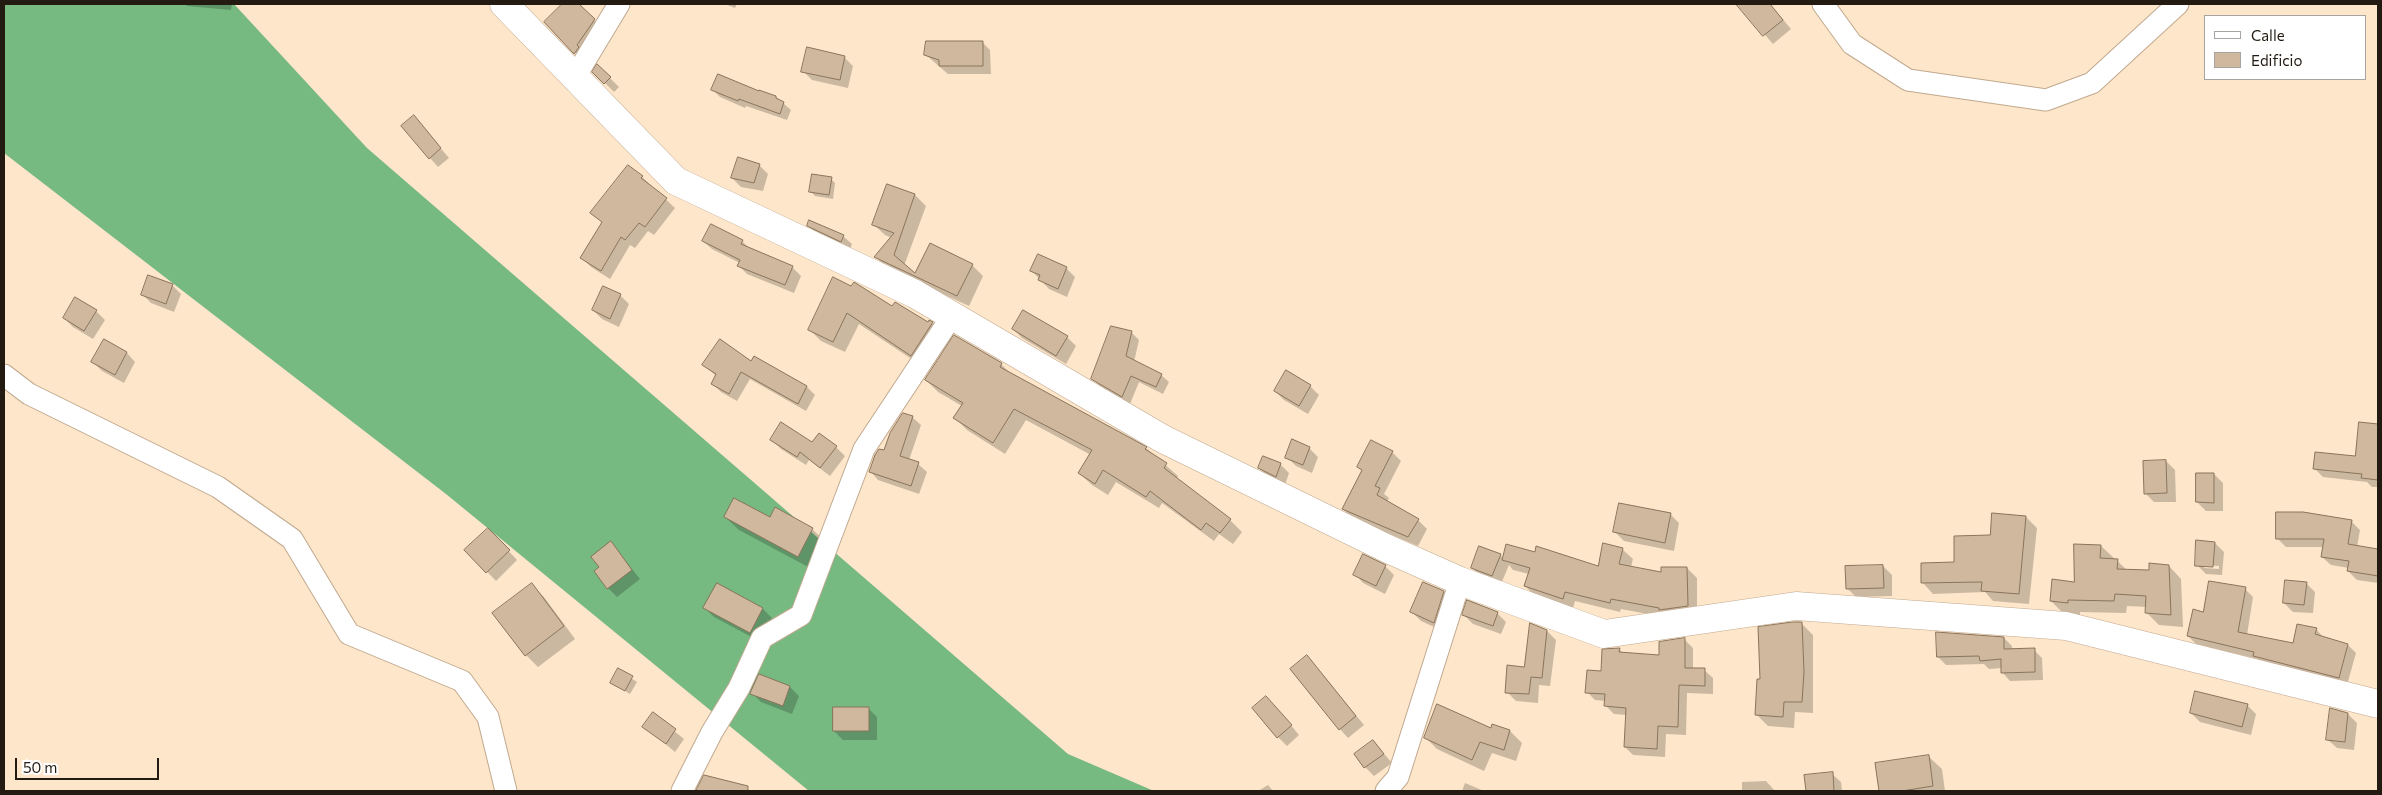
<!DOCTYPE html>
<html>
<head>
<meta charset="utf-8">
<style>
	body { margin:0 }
	#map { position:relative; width:2382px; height:795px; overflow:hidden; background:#fee6ca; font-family:Commissioner,sans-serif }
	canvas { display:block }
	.frame { position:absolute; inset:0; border:5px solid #231b11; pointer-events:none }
	.legend { position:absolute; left:2204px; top:15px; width:162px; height:65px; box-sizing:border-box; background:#fff; border:1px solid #a7a4a0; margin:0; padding:6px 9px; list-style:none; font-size:15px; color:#231b11 }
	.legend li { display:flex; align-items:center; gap:10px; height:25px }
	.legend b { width:25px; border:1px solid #a7a4a0 }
	.scale { position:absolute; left:15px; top:758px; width:144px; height:22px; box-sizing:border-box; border:2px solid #231b11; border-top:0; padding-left:6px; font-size:15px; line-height:18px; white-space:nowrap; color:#231b11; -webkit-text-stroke:4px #fff; paint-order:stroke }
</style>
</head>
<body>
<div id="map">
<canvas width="2382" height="795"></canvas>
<div class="frame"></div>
<ul class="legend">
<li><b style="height:6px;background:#fff"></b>Calle</li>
<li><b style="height:14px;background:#cfb89e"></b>Edificio</li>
</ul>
<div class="scale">50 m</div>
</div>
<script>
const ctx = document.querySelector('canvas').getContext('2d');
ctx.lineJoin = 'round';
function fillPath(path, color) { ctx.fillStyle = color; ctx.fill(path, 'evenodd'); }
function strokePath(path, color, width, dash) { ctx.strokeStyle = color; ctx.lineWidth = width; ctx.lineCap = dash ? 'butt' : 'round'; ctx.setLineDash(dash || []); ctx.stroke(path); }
const forest = new Path2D(`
	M4 4H234L367 148 1068 754 1154 791H809L446 494 4 153Z`);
const shadow = new Path2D(`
	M185 4H232L231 10 187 6Z
	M563 4H577L608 34 588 66 545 22Z
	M725 4H737L735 8Z
	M1738 4H1770L1791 29 1773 44Z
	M982 42 990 50 991 74H948L926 55Z
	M844 57 853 66 848 88 812 80 803 71Z
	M594 72 610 78 619 87 614 92Z
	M713 90 759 93 776 97 791 110 787 120 746 106 745 108 720 97Z
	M414 117 449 158 438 167 430 158Z
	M739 158 760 166 768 174 763 191 741 187 732 178Z
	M642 177 675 208 654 235 648 231 635 248 630 245 610 279 591 267 582 258 603 223 592 213Z
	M831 179 835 183 833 199 815 196 811 192Z
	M887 185 915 195 926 206 904 266 916 275 972 265 983 276 969 306 887 268 876 257 892 238 885 235 873 224Z
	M808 225 843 236 852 244 850 250 817 234Z
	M703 241H742L750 249 793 268 801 276 794 293 747 274 739 266 740 263 712 249Z
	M1066 268 1075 277 1067 297 1049 289 1032 271Z
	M833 279 892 308 928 324 932 323 943 335 922 366 859 324 845 352 821 341 809 329Z
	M172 285 181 294 174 312 151 303 142 294Z
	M620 295 629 304 619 327 602 319 593 310Z
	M96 311 105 320 93 339 73 327 64 318Z
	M1023 311 1067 337 1076 346 1066 364 1022 338 1013 329Z
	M1131 332 1139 340 1134 362 1161 375 1169 382 1163 394 1139 382 1130 404 1100 386 1092 378Z
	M955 337 1001 364 1012 375 1146 448 1178 476 1176 480 1230 520 1242 532 1233 544 1219 534 1214 541 1162 503 1159 508 1116 482 1108 495 1092 485 1079 473 1091 455 1026 420 1005 454 967 430 955 418 962 406 938 392 926 380Z
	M127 353 135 362 124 383 102 371 93 362Z
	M755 357 807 387 815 395 806 411 750 379 737 401 721 392 712 383 716 376 704 365 752 362Z
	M1287 371 1310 386 1319 395 1308 414 1284 400 1275 391Z
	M912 417 921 425 909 460 918 464 927 472 919 494 878 480 870 471Z
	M2360 423 2378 425V487H2372L2367 482 2323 477 2314 468 2356 457Z
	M772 440 836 447 845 456 830 476 809 460 806 465 781 449Z
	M1309 448 1318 457 1312 473 1296 466 1287 457Z
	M1392 452 1401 461 1384 494 1389 498 1387 502 1418 520 1427 529 1418 546 1352 518 1343 509 1363 471 1358 467Z
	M2166 461 2175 470 2176 502H2154L2145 493Z
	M1280 464 1289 473 1285 485 1268 477 1259 468Z
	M2214 474 2223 483V511H2206L2197 502Z
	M1670 514 1679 523 1674 551 1624 541 1615 532Z
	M725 517 812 529 826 542 812 569 739 530Z
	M2026 517 2037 528 2029 604 1993 601 1985 592 1933 594 1923 583 1956 563 1991 536Z
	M2351 521 2360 530 2357 547 2378 551V583L2357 580 2348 571 2349 568 2331 565 2322 557 2324 547H2286L2277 538Z
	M488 529 517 560 496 581 466 550Z
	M611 543 640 579 617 597 608 588Z
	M2215 543 2224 552 2222 575 2206 574 2197 565ZM2204 565 2219 566V569L2204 568Z
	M2101 546 2128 571 2150 572 2169 566 2181 579 2183 627 2159 625 2146 612 2147 607 2127 606 2126 613 2080 612V615L2064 614 2051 601 2075 583Z
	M1622 549 1633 559 1631 567 1663 573 1687 568 1697 578V616L1669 618 1621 609 1620 612 1575 601 1573 608 1535 596 1525 586 1529 574 1513 570 1509 565 1501 584 1481 577 1472 568 1500 555 1503 558 1535 553 1599 567Z
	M1363 556 1385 566 1394 575 1385 594 1363 583 1355 574Z
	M1883 566 1892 575V596L1856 597 1847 588Z
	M2306 583 2315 592 2313 613 2293 612 2284 603Z
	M717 584 763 609 772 618 759 641 714 617 705 608Z
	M532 585 544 597 575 639 538 667 526 655Z
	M2245 589 2253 597 2247 635 2294 645 2316 629 2324 638 2348 645 2356 653 2347 685 2262 664 2258 659 2196 644 2188 636 2204 613Z
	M1443 592 1452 601 1443 631 1421 621 1412 612Z
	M1497 613 1506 622 1501 634 1473 624 1464 615Z
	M1801 623 1813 635V713L1795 712 1794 728 1768 726 1757 715 1762 680Z
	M1547 631 1556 640 1550 686 1539 685 1538 703 1516 701 1507 692 1525 668Z
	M2004 638 2012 646V650H2034L2042 658 2043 680 2010 681 2002 672V668L1989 669 1984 664 1946 665 1938 657Z
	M1684 639 1693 648V669L1704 670 1713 678V694L1687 693 1686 735 1666 734 1665 757 1633 755 1625 747 1627 715 1614 714 1605 705 1606 701 1595 700 1587 692 1619 649 1624 654 1661 656Z
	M1307 656 1364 725 1348 738 1340 729Z
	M618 670 637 682 630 694 612 683Z
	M760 676 790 687 799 696 792 714 761 702 752 693Z
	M2247 705 2256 714 2251 735 2200 722 2191 713Z
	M1275 706 1299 735 1287 746 1278 737Z
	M868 708 877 717V740H843L834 731Z
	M653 714 684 739 675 752 644 726Z
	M2348 714 2357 723 2354 750 2337 748 2328 740Z
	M1493 725 1510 731 1522 743 1516 761 1492 753 1484 771 1437 749 1425 737 1492 730Z
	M1373 741 1392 763 1374 776 1365 767Z
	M1928 756 1942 769 1945 791H1880L1876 764Z
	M1832 774 1841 782 1842 791H1807L1805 776Z
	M705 776 743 786 748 791H698Z
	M1766 781 1775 791H1742V782Z
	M1465 783 1484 791H1462Z
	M1268 785 1273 791H1258Z`);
const building = new Path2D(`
	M562 4H579L595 19 577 45 579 47 574 54 544 22Z
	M1736 4H1770L1783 20 1763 36Z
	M926 41H983V66H939V60L924 55Z
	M807 47 845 56 840 80 801 72Z
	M597 64 611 77 604 84 592 72Z
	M718 74 759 91V90L776 96V98L784 102 780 114 739 99 738 101 711 90Z
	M414 115 441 148 429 159 401 126Z
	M738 157 760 164 754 183 731 178Z
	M628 165 643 176 641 178 667 198 645 227 639 223 625 240 621 237 601 271 580 258 602 222 590 213Z
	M812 174 832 177 829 195 809 192Z
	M887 184 915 194 894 255 915 273 930 243 973 264 957 296 874 257 894 233 872 225Z
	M809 220 844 235 841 242 807 226Z
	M711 224 743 240 741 244 793 266 785 285 737 266 740 260 702 241Z
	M1038 254 1067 267 1058 289 1038 280 1040 275 1030 271Z
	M148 275 173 284 166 304 141 295Z
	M833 277 851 286 854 282 892 306 895 302 928 322 929 320 933 322 911 356 847 313 833 342 808 330Z
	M603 286 621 294 610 319 592 310Z
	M75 297 97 310 84 331 63 318Z
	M1023 310 1068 336 1056 356 1012 329Z
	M1111 326 1132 331 1126 356 1162 374 1156 387 1131 376 1122 397 1091 379Z
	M954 335 1002 363 1000 367 1147 447 1145 449 1167 463 1164 468 1231 519 1220 533 1206 523 1201 530 1150 491 1146 497 1103 470 1095 484 1078 473 1092 450 1014 409 993 443 953 418 963 403 925 380Z
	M104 339 127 352 115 375 91 362Z
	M720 339 751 361 754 356 807 386 798 404 741 372 729 394 711 384 716 374 702 365Z
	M1286 370 1311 385 1299 406 1274 391Z
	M903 413 913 416 900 456 919 462 911 486 869 472 875 455 879 449 884 450 890 433Z
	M781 422 812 442 819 433 837 446 820 468 800 452 797 457 770 440Z
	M2359 422 2378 424V480L2361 478 2362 474 2313 469 2315 452 2355 456Z
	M1292 439 1310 447 1303 465 1285 458Z
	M1371 440 1393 451 1375 486 1380 488 1377 495 1419 519 1408 537 1342 509 1362 470 1357 467Z
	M1263 456 1281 463 1276 477 1258 468Z
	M2166 460 2167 493 2144 494 2143 461Z
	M2196 473H2214V503L2196 502Z
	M734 498 770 517 775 507 813 528 798 557 724 517Z
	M1619 503 1671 513 1665 543 1613 532Z
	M2276 512H2303L2352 520 2348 544 2378 549V576L2347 571 2349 561 2321 557 2324 539H2276Z
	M1992 513 2026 516 2019 594 1981 591 1982 582 1921 583V563L1954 562V536L1990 535Z
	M488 528 510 550 486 573 464 550Z
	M2196 540 2215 542 2213 567 2195 566Z
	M611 541 632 570 607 589 594 571 599 567 591 557Z
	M1603 543 1623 548 1619 564 1661 572V567H1687L1688 606 1659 610V608L1611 599 1610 603 1565 592 1563 599 1524 586 1530 568 1502 560 1506 544 1535 552 1536 546 1598 566Z
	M2074 544 2101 545 2100 558 2118 559 2117 569 2149 570V563L2169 565 2171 615 2145 613 2146 596 2115 594 2114 601 2068 600V603L2050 601 2052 579 2074 582Z
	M1479 546 1501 554 1492 576 1471 568Z
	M1363 554 1386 565 1376 586 1353 575Z
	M1883 565 1884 588 1846 589 1845 566Z
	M2285 580 2307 582 2304 605 2283 603Z
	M2209 581 2246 587 2238 632 2293 643 2297 624 2317 628 2315 634 2348 644 2339 678 2253 656 2254 652 2187 636 2193 609 2203 612Z
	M1423 582 1444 591 1434 623 1410 612Z
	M532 583 564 626 525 656 492 613Z
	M717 583 763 608 750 633 703 608Z
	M1467 600 1498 612 1493 626 1462 615Z
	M1793 622H1802L1804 672 1802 702H1784L1783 717 1755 715 1757 679H1760L1758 627Z
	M1530 623 1547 630 1542 678 1531 677 1529 694 1505 693 1507 665 1524 667Z
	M1936 632 2004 637V649L2035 648V672L2001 673V659L1980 661 1979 656 1937 657Z
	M1685 638V668H1705V686L1679 685 1678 727 1658 726 1657 749 1624 747 1626 708 1604 706 1605 694 1585 693 1587 670 1601 671 1602 649 1620 648 1619 652 1659 655V642Z
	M1307 655 1356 716 1339 730 1290 669Z
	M618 668 633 676 625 691 610 683Z
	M759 674 790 686 783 706 750 694Z
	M2195 691 2248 704 2242 727 2190 713Z
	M1266 696 1292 725 1277 738 1252 708Z
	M1437 704 1491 728 1492 724 1510 730 1504 750 1480 742 1472 760 1424 738Z
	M833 707H869V731H833Z
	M2330 708 2348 713 2345 742 2326 740Z
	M653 712 676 729 666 744 642 727Z
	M1373 740 1384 754 1364 768 1354 754Z
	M1929 755 1933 786 1902 791H1879L1875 763Z
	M1833 772 1834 791H1806L1804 775Z
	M704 775 748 786V791H696Z`);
const street = new Path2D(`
	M1823 4 1852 44 1908 80 2046 100 2092 83 2178 4
	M575 77 619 4
	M4 375 29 394 218 487 292 539 349 634 462 681 488 717 506 791
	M682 791 712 732 739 688 762 638 801 615 864 449 952 316
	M1386 791 1398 777 1460 581`);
const secondary = new Path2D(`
	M504 4 676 181 915 294 1163 439 1388 549 1460 581 1604 634 1796 606 2066 626 2378 704`);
fillPath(forest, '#76b981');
fillPath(shadow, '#0003');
fillPath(building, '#cfb89e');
strokePath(building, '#89745b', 1);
strokePath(street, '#c0a98f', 23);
strokePath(secondary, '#c0a98f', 29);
strokePath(street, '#fff', 21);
strokePath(secondary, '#fff', 28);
</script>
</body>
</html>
